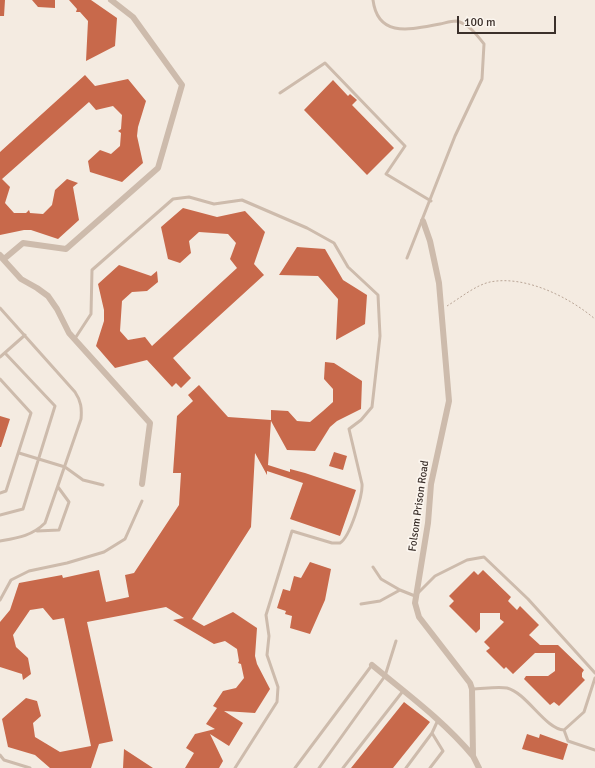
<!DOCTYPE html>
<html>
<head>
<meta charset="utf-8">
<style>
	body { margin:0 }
	#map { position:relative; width:595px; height:768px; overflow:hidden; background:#f4ebe1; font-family:Signika,sans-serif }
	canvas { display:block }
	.scale { position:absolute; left:457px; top:16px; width:99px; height:18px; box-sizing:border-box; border:2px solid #3b302b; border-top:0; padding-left:5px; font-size:12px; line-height:14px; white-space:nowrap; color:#3b302b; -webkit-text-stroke:3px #fbf5ee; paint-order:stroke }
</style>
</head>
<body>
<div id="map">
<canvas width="595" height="768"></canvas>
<div class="scale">100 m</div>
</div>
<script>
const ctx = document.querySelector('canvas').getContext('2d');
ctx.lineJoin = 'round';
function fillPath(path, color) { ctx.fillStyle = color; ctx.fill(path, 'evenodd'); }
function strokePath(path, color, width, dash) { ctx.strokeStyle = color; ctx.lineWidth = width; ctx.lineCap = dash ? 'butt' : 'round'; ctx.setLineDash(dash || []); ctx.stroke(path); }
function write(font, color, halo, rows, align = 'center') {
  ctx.font = font + ' Signika,sans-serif'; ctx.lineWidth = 3.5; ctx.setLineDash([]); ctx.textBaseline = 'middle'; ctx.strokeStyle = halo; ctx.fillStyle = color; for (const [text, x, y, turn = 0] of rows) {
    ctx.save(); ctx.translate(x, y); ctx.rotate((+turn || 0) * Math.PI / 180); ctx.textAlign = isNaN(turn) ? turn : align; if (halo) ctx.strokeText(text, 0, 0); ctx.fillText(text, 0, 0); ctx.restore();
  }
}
const building = new Path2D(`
	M0 0H5L4 16H0Z
	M32 0H55V8L38 7Z
	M69 0H91L117 18 115 46 86 61 88 21 80 12H76L77 9Z
	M85 75 95 86 128 79 146 101 138 127 137 136 143 163 122 182 90 172 88 161 100 150 111 154 120 146 121 133 118 131 121 129 122 115 113 106 96 110 89 102 2 179 10 187 5 203 14 213H26L29 210 30 213 43 214 52 205 55 190 67 179 78 183 73 187 79 220 58 239 31 230H24L0 235V152Z
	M333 80 348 96 350 94 357 100 352 105 394 148 367 175 304 110Z
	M183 208 217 217 245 211 265 232 254 264 264 275 173 358 191 378 181 388 176 383 172 387 147 360 115 368 96 346 104 321V310L98 284 119 265 151 276 157 271 158 282 147 291 132 292 122 301 120 331 128 340 145 337 152 346 237 268 230 259 236 243 228 234 199 232 189 241 191 253 180 263 168 259 161 227Z
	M297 247 325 249 343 280 367 295 365 324 336 340 338 299 318 276 279 275Z
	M325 362 334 363 362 381 361 409 337 421 330 427 315 451 287 450 271 421V410L288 411 297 421 310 422 323 411 333 402V389L324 379Z
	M199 385 228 417 271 420 268 465 290 472V469L305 473 356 490 340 536 290 519 303 483 267 471V475L255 453 251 527 192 619 204 626 233 612 257 628 255 656 257 664 270 689 255 713 224 711 243 723 229 746 210 734 223 761 219 768H185L194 753 186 748 195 734 215 729 206 724 217 708 213 706 223 691 236 688 244 678 241 664 238 663 239 661 237 649 225 641 214 644 173 620 184 618 166 607 87 622 113 741 99 744 91 768H50L35 755 8 747 2 719 26 698 37 701 41 716 33 723 35 737 60 752 91 746 64 618 53 620 43 608 30 610 13 635 16 647 28 658 31 674 23 680 22 674 0 667V622L10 610 19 583 62 575 63 578 99 570 106 602 129 597 125 575 134 573 179 505 181 473H173L177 416 193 401 188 395Z
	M0 416 10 419 1 447H0Z
	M334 452 347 456 343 470 329 466Z
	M310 562 331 569 325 600 310 634 290 628 292 616 285 614 286 611 277 608 283 589 290 591 294 576 301 578Z
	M483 570 511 597 508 601 517 610 520 606 539 625 529 635 540 645H558L584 670 582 673V677L585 680 559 706 554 702 550 705 524 679 526 676H548L555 671V653H535L513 674 506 667 504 669 486 651 490 648 484 642 504 622 500 619V613H480V629L476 633 449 606 454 601 449 596 474 571 478 575Z
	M404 702 430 722 393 768H351Z
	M527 734 539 738 540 734 568 744 563 760 522 749Z
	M124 749 153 768H123Z`);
const path = new Path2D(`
	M447 306C460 298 476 285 490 282 525 275 569 297 595 319`);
const service = new Path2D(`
	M373 0C378 39 412 29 440 24 445 23 451 21 456 21 468 23 477 35 484 44L482 79 455 136 407 258
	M280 93 325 63 405 146 386 174 431 201
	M0 308 75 392C81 401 82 408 81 419L45 523C32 536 17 538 0 541
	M74 340 91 314 92 270 173 199 189 197 214 204 242 200 307 228 334 243 348 267 378 295 380 336 372 407 361 420 349 429 362 484C363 495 350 537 340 543H332L292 531 266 615 269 636 267 655 278 687 277 702 235 768
	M0 357 25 335
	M0 379 31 413 6 491 0 493
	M19 453 65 467 83 480 103 485
	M0 515 23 509 55 406 5 353
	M37 531 59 530 69 502 58 487
	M400 590 415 596 435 576 467 560 484 557 528 599 595 673
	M0 600 11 580 29 571 67 563 104 552 125 539 142 501
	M361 604 380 601 400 590 381 579 373 567
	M472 689C482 689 497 686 507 688 527 693 545 729 564 730L584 712 595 678
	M564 730 568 741 595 750
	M0 755 4 760 30 768
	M295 768 372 665
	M319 768 385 676 396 641
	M343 768 403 691
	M406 768 432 733 438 720
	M430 768 443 751 432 733`);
const minor = new Path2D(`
	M423 221 430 241 439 283 449 401 431 484 428 523 415 603 419 617 470 683 472 689 473 756 479 768
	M0 255 4 259 23 243 66 249 158 168 182 85 133 17 111 0
	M1 257 21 279 37 288 48 296 57 309 69 333 150 423 142 484
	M372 665C407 694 444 721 473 756`);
const streetNames = [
	["Folsom Prison Road",419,506,-82]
];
fillPath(building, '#c8694b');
strokePath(path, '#b9a596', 1, [2, 2]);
strokePath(service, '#cdbbac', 3);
strokePath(minor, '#cdbbac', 6);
write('11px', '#3b302b', '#fbf5ee', streetNames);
</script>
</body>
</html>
